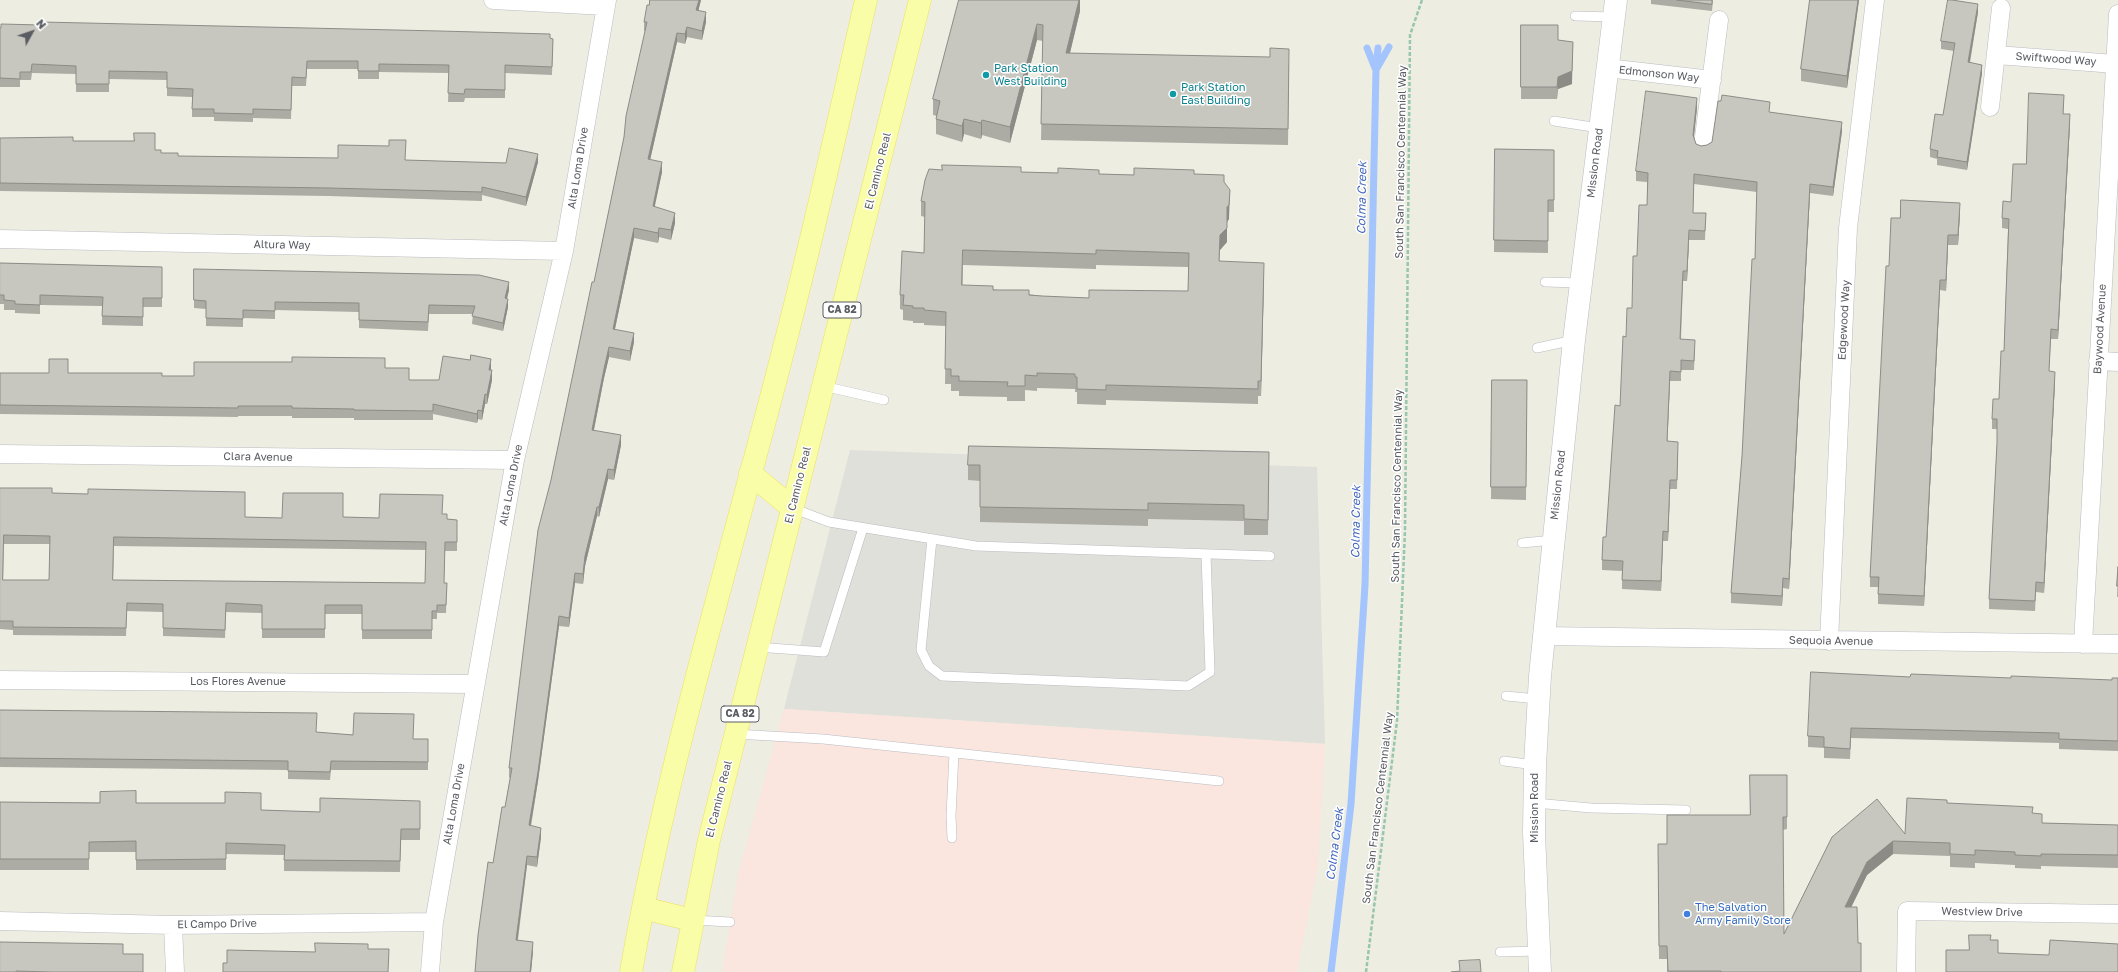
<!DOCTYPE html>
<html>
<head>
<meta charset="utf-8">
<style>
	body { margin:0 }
	#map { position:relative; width:2118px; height:972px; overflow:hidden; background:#edede2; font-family:"Golos Text",sans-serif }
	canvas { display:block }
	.north { position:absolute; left:12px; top:12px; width:40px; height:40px; -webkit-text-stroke:3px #fff; paint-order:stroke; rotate:50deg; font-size:11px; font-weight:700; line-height:16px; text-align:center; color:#5a5c63 }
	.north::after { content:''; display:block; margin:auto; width:14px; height:18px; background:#5a5c63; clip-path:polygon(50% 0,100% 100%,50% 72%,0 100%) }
</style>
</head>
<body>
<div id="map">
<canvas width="2118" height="972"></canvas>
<div class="north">N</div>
</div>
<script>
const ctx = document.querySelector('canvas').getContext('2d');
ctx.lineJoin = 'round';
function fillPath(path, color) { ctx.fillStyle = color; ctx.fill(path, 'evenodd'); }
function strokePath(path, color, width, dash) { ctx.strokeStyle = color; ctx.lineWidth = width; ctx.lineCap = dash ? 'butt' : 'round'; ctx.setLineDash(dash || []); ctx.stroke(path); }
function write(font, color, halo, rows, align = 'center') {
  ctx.font = font + ' "Golos Text",sans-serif'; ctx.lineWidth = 3; ctx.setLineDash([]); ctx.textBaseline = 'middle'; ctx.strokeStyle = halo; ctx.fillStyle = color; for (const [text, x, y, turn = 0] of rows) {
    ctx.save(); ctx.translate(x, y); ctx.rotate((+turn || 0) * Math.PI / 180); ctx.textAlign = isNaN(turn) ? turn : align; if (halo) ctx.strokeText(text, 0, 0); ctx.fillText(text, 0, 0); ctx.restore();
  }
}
const industrial = new Path2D(`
	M850 450 1317 467 1325 744 784 709Z`);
const medical = new Path2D(`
	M784 709 1325 744 1318 866 1297 972H722L738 874Z`);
const stream = new Path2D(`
	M1367 48 1375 68
	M1377 68 1389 47
	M1331 972 1351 804 1365 585 1376 70 1378 48`);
const path = new Path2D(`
	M1366 972 1397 721 1405 530 1410 35 1422 0`);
const lane = new Path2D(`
	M1575 16 1614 17
	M1554 121 1599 128
	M1545 282 1580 283
	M1537 348 1574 340
	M823 386 884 400
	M792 508 829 522 976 546 1270 556
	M932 539 921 650 929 666 942 676 1188 686 1210 672 1206 554
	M1522 543 1553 540
	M757 647 824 652 863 528
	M1506 696 1538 699
	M735 734 823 739 1219 781
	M1504 761 1535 765
	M1535 803 1591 808 1686 810
	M952 838 951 816 954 753
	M693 920 730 922
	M1500 952 1539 951`);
const street = new Path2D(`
	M493 0 605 6
	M1997 55 2115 64
	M1607 68 1712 80
	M1990 107 2001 8
	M1703 145 1719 20
	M0 239 564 251
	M2098 361 2118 362
	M0 454 515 460
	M1543 636 2118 644
	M1829 641 1848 228 1875 0
	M2083 644 2118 14
	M0 680 475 684
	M0 921 173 925 434 922
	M173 925 175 972
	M430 972 434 922 515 460 564 251 607 0
	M1906 972 1907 911 2118 914`);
const secondary = new Path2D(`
	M1540 972 1534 833 1535 765 1540 676 1574 340 1616 0`);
const primary = new Path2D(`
	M750 473 792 508
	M643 908 692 920
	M631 972C669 754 735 542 789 328 817 219 841 109 866 0
	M683 972 709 840 920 0`);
const wall = new Path2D(`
	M701 0 698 11 706 22 702 40 687 37 685 44 677 42 650 160 662 172 654 206 675 223 671 240 659 237 658 243 634 238 615 329 634 342 630 361 609 357 604 378 594 430 621 445 614 480 608 479 599 517 597 516 585 566 583 584 575 583 569 627 559 626 538 781 531 826 541 837 537 867 527 865 518 940 533 951 531 972H475L493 863 505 807 510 778 509 777V768L551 480 594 282 624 137 645 31H644V22L649 5Z
	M959 0H1080V11L1070 53 1289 64 1288 145 1041 140 1043 41 1037 40 1010 143 982 135 981 139 964 134 962 142 936 134V119L937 116 933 115V99Z
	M1651 0H1713L1712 11 1651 4Z
	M1810 0H1859L1847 88 1801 81V69Z
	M1978 12 1970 63 1982 73 1967 170 1937 165V159L1930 157V149L1943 115 1954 51 1941 49V41Z
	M1521 25 1558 40 1572 84 1558 89 1557 99H1521Z
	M0 28 553 39 552 75 505 73V98H465L464 102H448L449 73 379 72V79H358V69H307L306 86H292L291 119 253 118V122L214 121V117H192V97L167 96V80L109 79V92H76V74L32 73 31 80H20V87H0Z
	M2064 105 2063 114 2070 124 2058 339H2051L2049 371 2055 382 2044 593 2036 592 2035 611 1989 609V599L1997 443V429H1992V419L1999 399 2004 351 2008 229 2002 228V218L2011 202 2026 164Z
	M1697 108 1694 137 1696 144 1701 146 1707 145 1712 142 1770 112 1842 131 1833 196 1810 193 1789 589 1783 588 1782 606 1731 603V593L1742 456 1755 259 1757 192 1694 184 1693 213H1706L1705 240H1689L1687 281H1683L1681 339 1695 349 1694 370H1681V381H1670L1667 441 1678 451 1677 489H1670L1668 541H1663L1661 591 1622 589V571L1602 570V560L1606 537 1620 406 1626 337 1632 308 1637 256 1647 205V182L1636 181V171Z
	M0 138 73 141 155 150 161 153 178 156 405 160 506 163 538 162 526 206 482 195V201L329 196 0 191Z
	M1495 149 1554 150V212H1548V253L1494 252Z
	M942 170 1134 175 1194 174 1224 182 1229 219 1227 222V242L1220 250 1219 261 1264 278 1261 396H1258V404L1106 400V405L1077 404V392H1075V389L1037 388V391L1025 390V401H1007V397L959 396V391H951V384H945L946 326 924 325V323H913V321L903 320V310L900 309V295L924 253 925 217 921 216V201ZM963 265 1096 269V265L1188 267V291L1089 298 1042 296 962 285Z
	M1960 213 1958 245H1948L1946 291 1940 290 1924 606 1878 604V587H1870V577L1889 266 1900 218Z
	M0 263 162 267V307H143V326L102 325V306L40 305V314L15 313V310H4V304H0Z
	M194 269 509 290 507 299 508 307 503 331 472 324 473 314H429L428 331 359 328V312L275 310V319L243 318V327L206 326V309L194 308Z
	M385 368 409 380H439L491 369V370L492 380 487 404H485L482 420 478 419 477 423 433 414V420H354V418H292V416H238V417L0 414V373H68L162 376H194Z
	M1492 380H1527L1526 500 1491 499Z
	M1269 452 1268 535H1244V521L1148 519V526L980 522V481L968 480V465Z
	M0 488 52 493 245 517 282 518 343 517 379 518 442 514 447 519 457 520V551H445L444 583H447L446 613H437V619H432V639H362V614H325V638H262V613L226 612 225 638 163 636V612L127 611 126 636 13 635V630L0 629ZM4 544H50L49 580H3ZM114 546 426 550 425 583 113 580Z
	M2118 567V597H2117Z
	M1910 677 2112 680 2118 678V751L2059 749V743L1851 738 1850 759 1824 758V748L1808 747V736Z
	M0 710 413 739H428V770H331L330 780 288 779V770L0 767Z
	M1787 775V829L1783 830 1784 934 1832 837 1905 834 1947 803 2033 813 2042 823 2118 825V868L2041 866V869L2015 868V865L1975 863V868L1950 867V856L1893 854 1867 875 1851 907 1858 943 1861 972H1667V959H1659L1658 857 1667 844 1750 815Z
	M420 801V840H401L400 872 284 871V855L226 854V870H136V852H89V870H0V802L136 803 261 810 320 812Z
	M123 954 143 972H0Z`);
const shadedWall = new Path2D(`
	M699 0H701L696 20V10Z
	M1079 0H1080V11L1066 69V53Z
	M1858 0H1859L1847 88V76Z
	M1978 4V12L1968 71V62Z
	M706 12V22L702 40V31Z
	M1037 24V40L1010 143V127Z
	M687 27V37L685 44V34Z
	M677 33V42L648 169V159Z
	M1573 42 1572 84 1558 89 1557 99 1558 77Z
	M1982 65V73L1967 170V162Z
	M1697 98V108L1693 144V135Z
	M2070 114V124L2058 339V330Z
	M964 119V134L962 142V126Z
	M982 120V135L981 139V123Z
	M1842 122V131L1833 196V187Z
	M538 154V162L526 206V197Z
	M662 162V172L653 215V206Z
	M1810 184V193L1789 589V579Z
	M1230 190 1229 219 1227 222V242L1220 250 1219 276 1220 235Z
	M1960 203V213L1958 245V235Z
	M675 213V223L671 240V230Z
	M634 228V238L613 338V329Z
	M659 228V237L658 243V233Z
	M1689 230V240L1687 281V271Z
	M1948 235V245L1946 291V280Z
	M963 250V265L962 300V285Z
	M1264 263V278L1261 396V381Z
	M1940 280V290L1924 606V596Z
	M509 282V290L505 306V298Z
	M508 299V307L503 331V323Z
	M634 333V342L630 361V351Z
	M609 347V357L604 378 592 439V430L604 369Z
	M491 359V369L489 379V370Z
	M492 370V380L487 404V395Z
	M1670 371V381L1667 451V441Z
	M2055 372V382L2044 593V583Z
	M485 394V404L482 420V411Z
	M478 410V419L477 423V414Z
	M621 435V445L614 480V470Z
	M608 469V479L599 517V507Z
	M1670 480V489L1668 541V532Z
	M597 507V516L585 566 583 584V574L585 556Z
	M1663 531V541L1661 591V581Z
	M575 573V583L569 627V618Z
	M1783 578V588L1782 606V596Z
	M559 616V626L538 781 529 835V825Z
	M541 828V837L537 867V857Z
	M1893 841V854L1867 875 1845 920V907L1867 862Z
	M527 856V865L516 950V940Z
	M533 942V951L531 972H530Z`);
const building = new Path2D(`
	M650 0H699L696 10 706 12 702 31 687 27 685 34 677 33 648 159 662 162 653 206 675 213 671 230 659 228 658 233 634 228 613 329 634 333 630 351 609 347 604 369 592 430 621 435 614 470 608 469 599 507H597L585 556 583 574 575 573 569 618 559 616 538 772 529 825 541 828 537 857 527 856 516 940 533 942 530 972H475L478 935 488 862 493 863 502 807H505L512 768H509L538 530 551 480 592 282H594L624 137 626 116 647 22H644L647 5H649Z
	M959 0H1079L1066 53 1270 57V48L1289 49 1288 129 1041 124 1043 25 1037 24 1010 127 982 120 981 123 964 119 962 126 936 119 940 101 933 99Z
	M1677 0H1712V4Z
	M1810 0H1858L1847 76 1801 69Z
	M1948 0H1952L1978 4 1968 62 1982 65 1967 162 1937 157 1938 151 1930 149 1935 114 1943 115 1955 43 1941 41Z
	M41 22 440 31 550 34V38L553 39 552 67 505 65V90L465 89 464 94 448 93 449 65 379 64V71H358V61H307L306 78 292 77 291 110 253 109V114L214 113V109H192L193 89 167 88V72L109 71V84H76V66L32 64 31 72H20V79L0 78V28H1V24L41 25Z
	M1521 25H1558V40L1573 42 1572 71 1558 77 1557 87H1521Z
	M1646 91 1697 98 1693 135 1696 144 1701 146 1707 145 1712 142 1718 101H1721L1722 95 1770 102 1769 112 1842 122 1833 187 1810 184 1789 579 1783 578 1782 596 1731 593 1742 456 1752 259H1755L1757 182 1694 174 1693 213H1706L1705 231 1689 230 1687 271H1683L1680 339 1695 340 1694 361 1681 360V372L1670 371 1667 441 1678 442 1677 480H1670L1668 532 1663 531 1661 581 1622 580 1623 561 1602 560 1603 537H1606L1615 405 1620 406 1623 336 1626 337 1627 308H1632L1633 256H1637L1639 205H1647L1648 173 1636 171Z
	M2029 93 2064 95 2063 114H2070L2058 330 2051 329 2049 371 2055 372 2044 583 2036 582 2035 601 1989 599 1997 443V419H1992L1993 399H1999L2001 351H2004L2006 294 2009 219 2002 218 2003 201 2011 202 2013 164H2026Z
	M134 133H155V150H161V153H178V156L338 158V145L389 146V140H406L405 160 506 163 509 148 538 154 526 197 482 187V192L329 188 0 183V138L73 137V141H134Z
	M1495 149 1554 150V200H1548V241L1494 240Z
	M942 165 1021 167V172L1058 173V168L1099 170V174L1134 175V168L1194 170V174L1224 175V182L1230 190 1229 205 1227 207V228L1220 235 1219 261 1264 263 1261 381H1258V389L1106 385V390L1077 389V377H1075V374L1037 373V376L1025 375V386H1007L1008 382 959 381V376H951V369H945L946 312 924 310V308H913V306L903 305 904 295H900L902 251 924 253 925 202 921 201 925 180 929 169 942 170ZM963 250 1096 254V250L1189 253 1188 291 1089 290V298L1042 296 1029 295V290H993V286L962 285Z
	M1901 200 1960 203 1958 235H1948L1946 280H1940L1924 596 1878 594 1879 577H1870L1886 266H1889L1891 218H1900Z
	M0 263 162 267V298H143V317L102 316 103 297 40 295V305L15 304V301L4 300V295H0Z
	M194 269 479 275 509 282 505 298 508 299 503 323 472 316 475 306 429 305 428 322 359 320V303L275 302V311L243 310V319L206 318V301L194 300Z
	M471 355 491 359 489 370H492L487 395 485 394 482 411 478 410 477 414 433 404V411L354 410V409L292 408V406H238V408L0 405V373H49V359H68V373H162V376H194V362H292V357L385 358V368H409V380H439L443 356 470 360Z
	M1492 380H1527L1526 487H1491Z
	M969 446 1269 452 1268 520 1244 519V505L1148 503V510L980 507V465H968Z
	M0 488H52V493L88 494V489L245 492V517L282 518 283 493H343V517L379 518 380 494 443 495 442 514H447V519L457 520V542H445L444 583H447L446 605H437V611H432V630H362V605H325V629H262V605L226 603 225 630 163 628V604L127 603 126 628 13 627V621H0ZM4 535 50 536 49 580H3ZM114 537 426 542 425 583 113 580Z
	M2118 567V586H2117Z
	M1811 672 1910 677 1911 674 2011 678V676L2112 680V678H2118V741L2059 739V733L1851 728 1850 749 1824 747V737L1808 736Z
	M0 710 317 713 316 732 353 735 354 713 414 714 413 739H428V762L331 761 330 772 288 771V761L0 758Z
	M1750 775H1787V817H1783L1784 934 1832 837 1877 799 1905 834 1907 798 1947 800V803L2033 807 2032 813 2042 814V823L2118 825V855L2041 854V856L2015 855V852L1975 850V855L1950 854V843L1893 841 1867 862 1845 907H1857L1858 943H1861V972H1721V971H1668L1667 946H1659L1658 844H1667V815H1750Z
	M136 791V803H225V792L261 793V810L320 812V798L420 801V829H401L400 861 284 860 285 845 226 843V859L136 860V841L89 842V859H0V802L100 803V792Z
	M1969 935H1991L1990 940H1998V953L2049 955 2050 940 2118 944V972H1946V950H1969Z
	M0 942 123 944V954H143V972H51L16 971V972H0Z
	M315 943 368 944V949H389L388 972H223V963H227V950L315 952Z
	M1480 960 1481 972H1451L1460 971 1459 961Z`);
const markers = [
	[986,75,4,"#0f9aa8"],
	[1173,94,4,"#0f9aa8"],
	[1687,914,4,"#3f7fe0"]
];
const shields = [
	[842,310,38],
	[740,714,38]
];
const shieldNames = [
	["CA 82",842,310],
	["CA 82",740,714]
];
const streetNames = [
	["Swiftwood Way",2056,59,4],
	["Edmonson Way",1659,74,6],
	["South San Francisco Centennial Way",1401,162,-89],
	["Mission Road",1595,163,-83],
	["Alta Loma Drive",578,168,-81],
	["El Camino Real",878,171,-76],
	["Altura Way",282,245,1],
	["Edgewood Way",1844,320,-87],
	["Baywood Avenue",2100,329,-87],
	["Clara Avenue",258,457,1],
	["Alta Loma Drive",511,485,-79],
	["El Camino Real",798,485,-76],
	["Mission Road",1558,485,-84],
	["South San Francisco Centennial Way",1397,486,-89],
	["Sequoia Avenue",1831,641,1],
	["Los Flores Avenue",238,682],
	["El Camino Real",719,799,-76],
	["Alta Loma Drive",454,804,-80],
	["South San Francisco Centennial Way",1378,808,-83],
	["Mission Road",1535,808,-90],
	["Westview Drive",1982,912,1],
	["El Campo Drive",217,924,-1]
];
const cultureNames = [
	["Park Station",994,69],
	["West Building",994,82],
	["Park Station",1181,88],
	["East Building",1181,101]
];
const shopNames = [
	["The Salvation",1695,908],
	["Army Family Store",1695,921]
];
const waterNames = [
	["Colma Creek",1362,198,-89],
	["Colma Creek",1356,522,-89],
	["Colma Creek",1335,844,-83]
];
fillPath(industrial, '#e0e0da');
fillPath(medical, '#fae6de');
strokePath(stream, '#a3c4fc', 7);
strokePath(lane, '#babbc1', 10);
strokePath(street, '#babbc1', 19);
strokePath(secondary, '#bbbcc3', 23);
strokePath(primary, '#ede15b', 23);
strokePath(path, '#98c5ae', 2.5, [4, 2]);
strokePath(lane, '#fff', 9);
strokePath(street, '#fff', 18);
strokePath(secondary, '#fff', 22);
strokePath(primary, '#fafda7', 22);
fillPath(wall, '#acaba4');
fillPath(shadedWall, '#8c8b86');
fillPath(building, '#c8c7bf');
strokePath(building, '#8c8b86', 1);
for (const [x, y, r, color] of markers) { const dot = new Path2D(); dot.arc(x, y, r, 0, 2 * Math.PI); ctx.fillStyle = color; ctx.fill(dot); strokePath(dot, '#fff', 1.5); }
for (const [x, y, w] of shields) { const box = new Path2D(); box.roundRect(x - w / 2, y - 8, w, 16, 3); ctx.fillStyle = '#fff'; ctx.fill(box); strokePath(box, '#5a5c63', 1); }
write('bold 10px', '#5a5c63', null, shieldNames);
write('11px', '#5a5c63', '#fff', streetNames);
write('11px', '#0d838f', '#fff', cultureNames, 'left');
write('11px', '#366cbe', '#fff', shopNames, 'left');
write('italic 12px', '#4669bf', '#fff', waterNames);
</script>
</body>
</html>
